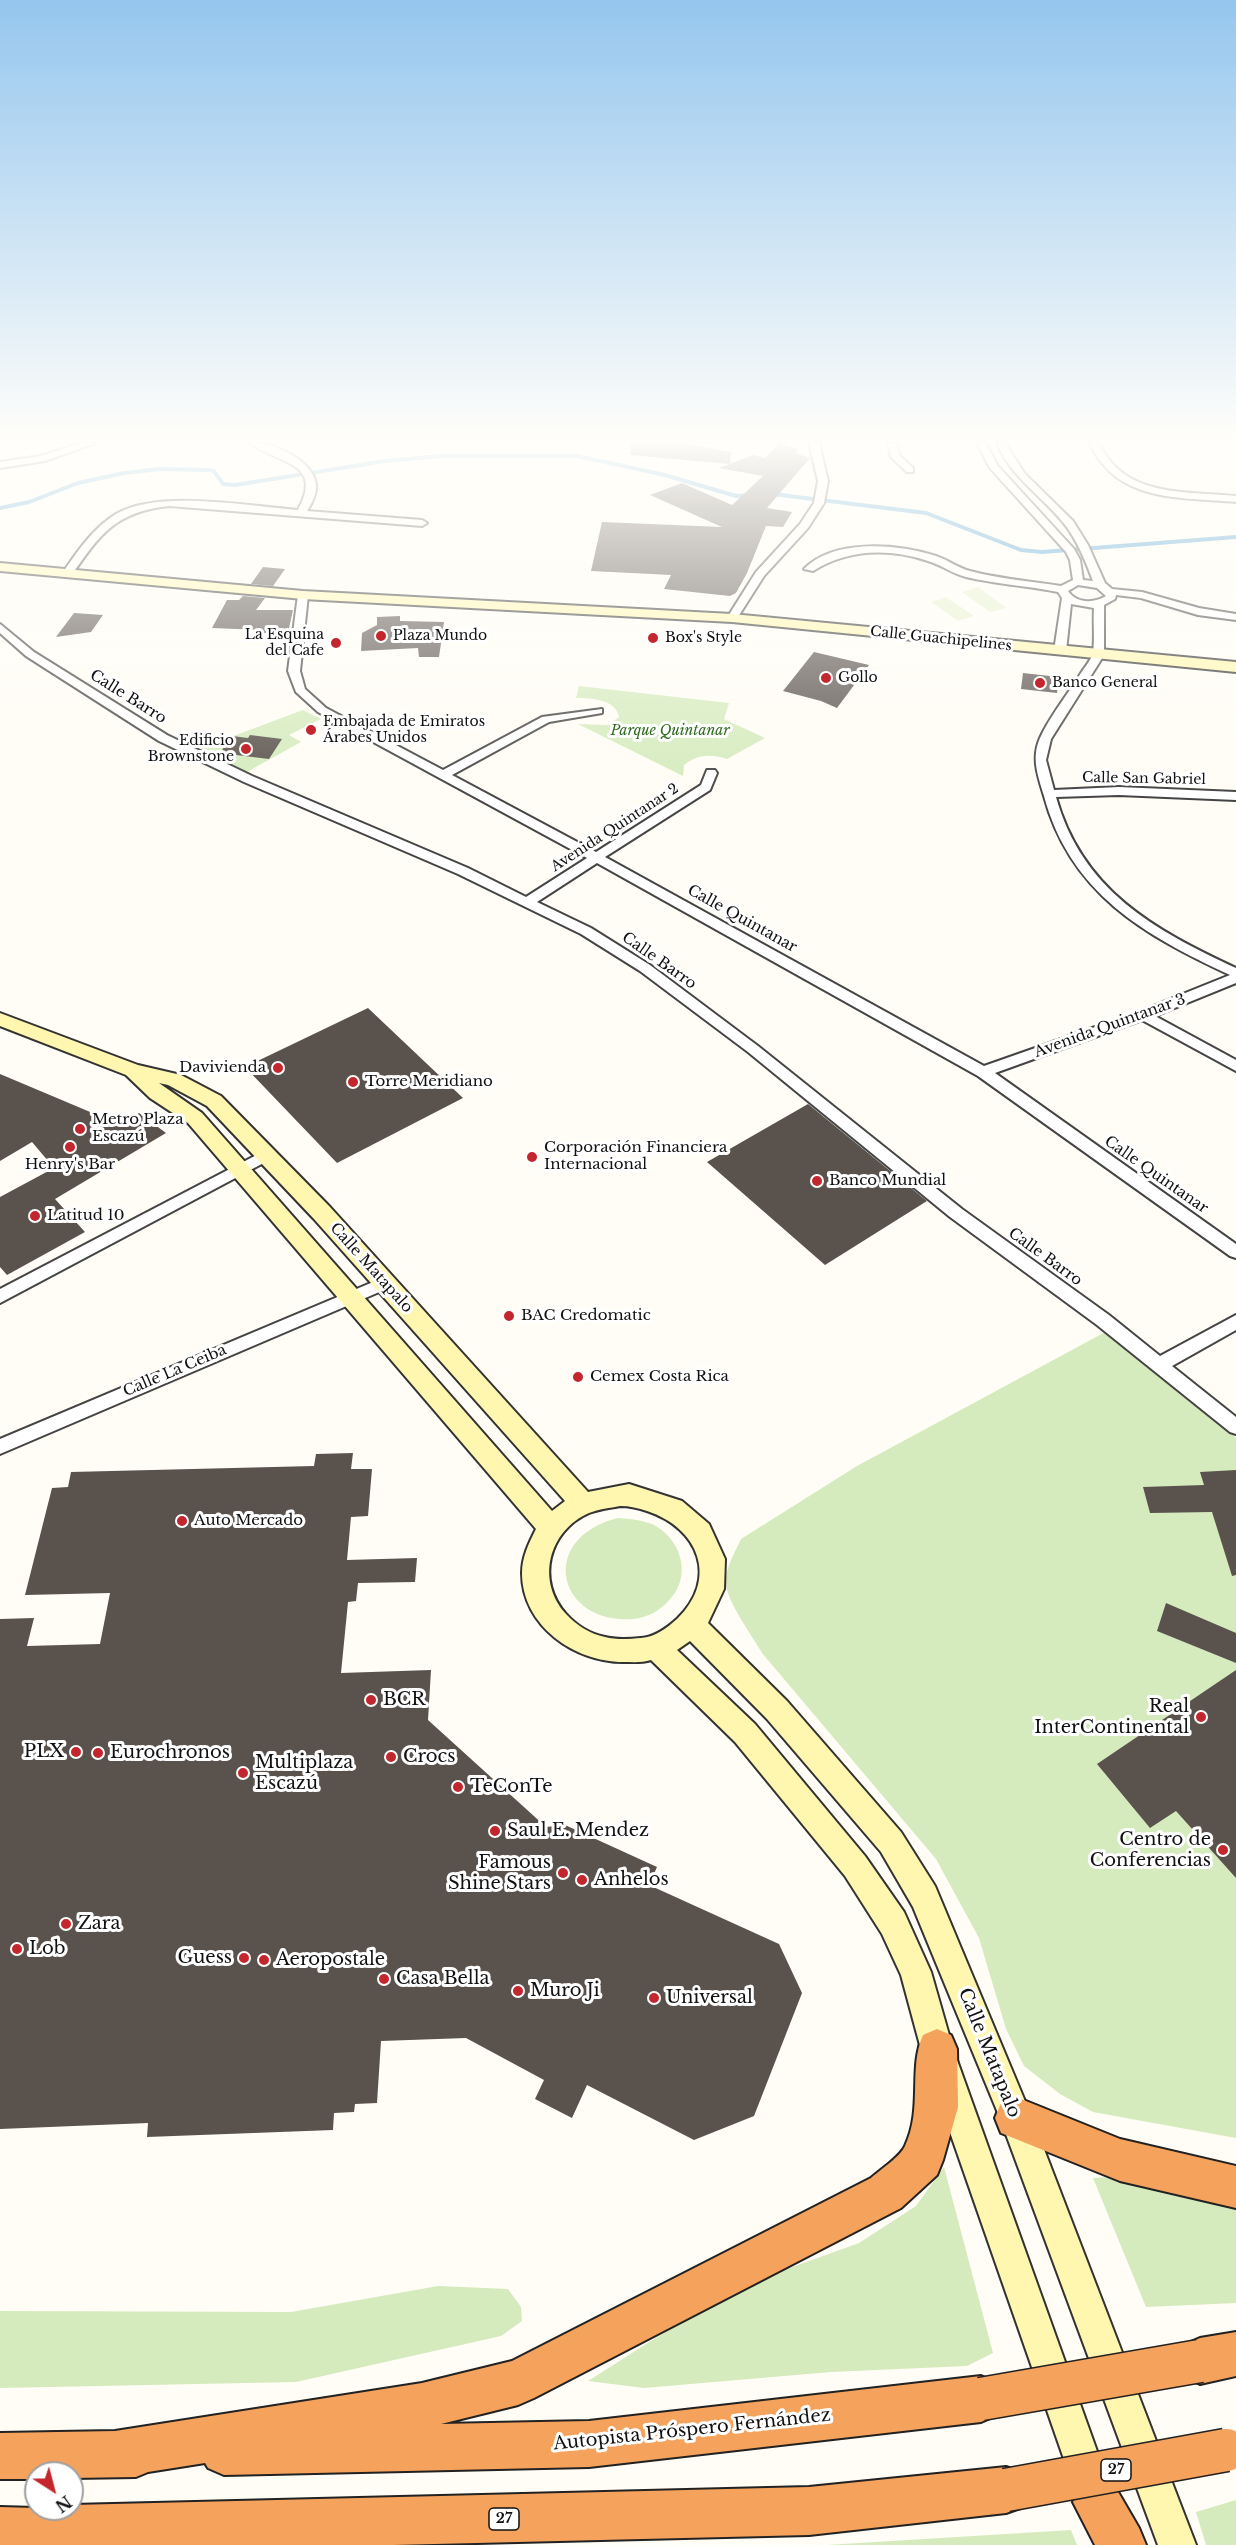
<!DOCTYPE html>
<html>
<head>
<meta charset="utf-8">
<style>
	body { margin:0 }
	#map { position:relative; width:1236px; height:2545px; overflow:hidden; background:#fffdf5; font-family:"Libre Baskerville",serif }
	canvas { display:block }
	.north { position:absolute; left:24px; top:2461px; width:60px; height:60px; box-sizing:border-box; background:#fff; border:2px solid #a0a0a0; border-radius:50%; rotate:144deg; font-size:16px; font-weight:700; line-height:24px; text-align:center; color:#111 }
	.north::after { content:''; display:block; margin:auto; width:21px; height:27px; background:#c4262e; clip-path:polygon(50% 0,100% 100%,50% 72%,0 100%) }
</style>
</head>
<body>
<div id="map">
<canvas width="1236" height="2545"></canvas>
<div class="north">N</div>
</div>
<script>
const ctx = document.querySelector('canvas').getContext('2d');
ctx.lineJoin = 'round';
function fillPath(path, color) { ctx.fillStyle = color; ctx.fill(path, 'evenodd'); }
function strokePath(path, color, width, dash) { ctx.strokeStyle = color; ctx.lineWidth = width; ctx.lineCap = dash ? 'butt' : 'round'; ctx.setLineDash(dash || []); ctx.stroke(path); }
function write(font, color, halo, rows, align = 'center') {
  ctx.font = font + ' "Libre Baskerville",serif'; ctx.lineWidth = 6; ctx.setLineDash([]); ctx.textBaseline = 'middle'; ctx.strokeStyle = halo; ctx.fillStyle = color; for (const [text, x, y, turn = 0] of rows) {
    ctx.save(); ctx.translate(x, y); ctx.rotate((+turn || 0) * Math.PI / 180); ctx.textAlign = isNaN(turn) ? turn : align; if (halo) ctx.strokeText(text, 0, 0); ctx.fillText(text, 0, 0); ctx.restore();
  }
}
const green = new Path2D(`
	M579 686 729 703 724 719 765 738 727 759C710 754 698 754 684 765L683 776 578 724 608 725 619 717C616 699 590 698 576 698Z
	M303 710 321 719 289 735 301 742 245 773 201 748Z
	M1109 1330 1166 1373 1236 1438V2138L1093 2112 1060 2094 1024 2066 1006 2029 979 1938 936 1859 762 1653C753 1637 728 1603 726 1585 724 1571 735 1552 741 1539L857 1466Z
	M618 1518C631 1519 642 1520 654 1525 677 1537 690 1567 676 1591 667 1606 651 1618 632 1619 557 1624 537 1538 618 1518Z
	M944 2167 993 2353 967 2366 831 2372 644 2388 588 2381 654 2339 762 2278 859 2243 916 2206Z
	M1123 2176 1172 2195 1236 2201V2303L1146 2307 1093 2178Z
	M438 2286 508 2289 521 2307 522 2321 501 2336 296 2382 0 2388V2311L291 2312Z
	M1236 2500V2545H1206L1196 2512Z
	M1071 2530 1077 2545H827Z`);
const pitch = new Path2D(`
	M978 587 1007 608 990 612 962 592Z
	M946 597 974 616 958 621 931 602Z`);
const stream = new Path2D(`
	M773 494 926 513 1021 550 1042 552 1236 537
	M0 508 29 502 78 483 124 473 159 469 210 470 214 471 223 484 235 485 385 461 441 456H577L665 475 736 496 747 495`);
const building = new Path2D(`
	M631 443H683L731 452 730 464 630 455Z
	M780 443 798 449 795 453 810 458 767 508 792 512 783 527 766 526 747 573 736 593 730 596 664 589 671 575 591 571 602 522 722 527 650 495 682 483 732 505 763 476 719 468 753 455 765 458Z
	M263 567 285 569 273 586 251 584Z
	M243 596 265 598 256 610H293L288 633H261L262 630 212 628 227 600H239Z
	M74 613 103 615 91 632 56 637Z
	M400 616V621L444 622 439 657H419L418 648 361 651 362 633 377 625V617Z
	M814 652 869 665 837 708 821 701 783 691Z
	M1023 673 1059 677 1057 693 1021 689Z
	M250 735 282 739 269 759 220 753 232 736 248 738Z
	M368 1008 463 1098 337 1163 245 1067Z
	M0 1074 121 1125 139 1113 166 1133 55 1199 85 1232 7 1275 0 1267V1197L54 1168 32 1142 0 1161Z
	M808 1104 927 1201 825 1265 707 1162Z
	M353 1453 351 1469H372L368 1516 351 1517 347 1560 417 1558 415 1582 358 1583 356 1601 348 1602 341 1673 431 1670 428 1720 546 1827 565 1825 657 1867 649 1885 779 1944 802 1993 754 2116 694 2140 587 2085 572 2118 535 2099 544 2080 466 2038 381 2041 377 2103 355 2104 354 2112 334 2113 333 2130 147 2137 148 2123 0 2129V1619L34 1618 27 1646 100 1644 110 1593 25 1595 52 1488 68 1487 71 1472 314 1466 316 1454Z
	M1236 1470V1575L1232 1576 1212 1512 1150 1513 1143 1487 1204 1485 1200 1472Z
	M1166 1603 1236 1633V1663L1157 1631Z
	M1236 1670V1878L1176 1811 1150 1828 1097 1764Z`);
const street = new Path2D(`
	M81 443H95L45 461 0 468V462L41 456Z
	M250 443C272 442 312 459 316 484 317 494 312 503 307 511L422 520 427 523 422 526 169 506C115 512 100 534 71 576H63V572C78 551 93 528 116 514 157 489 249 506 298 510 325 461 277 464 250 443Z
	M809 443H819L828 481 824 503 808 528 764 576 736 620H728L727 618 756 572 800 524 814 503 818 481Z
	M888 443H896L900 456 913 468V472H907L891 457Z
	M977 443H986L997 465 1074 549 1080 560 1083 580 1093 581C1086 562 1078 542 1066 526 1044 497 1011 478 997 443H1005L1025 474 1073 521 1088 545 1105 583 1112 589 1142 592 1199 608 1236 614V620L1198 615 1141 598 1116 595 1115 599 1104 605V655L1051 739 1046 760 1054 790 1119 787 1236 792V800L1119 795 1056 797C1082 890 1154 930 1236 968V983L1155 1016 1236 1060V1071L1142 1020 995 1073 1236 1244V1258L1230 1256 978 1076 597 863 537 902 591 928 650 965 758 1046 962 1209 1109 1315 1160 1356 1236 1315V1330L1172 1366 1236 1417V1434L1230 1432 1097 1325 950 1217 748 1052 640 971 581 934 458 874 244 782 159 741 26 656 0 633V624L34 652 167 735 252 776 468 868 526 897 587 858 318 712 296 692 288 671 298 595 303 592 308 595 300 671 305 689 326 708 443 770 542 717 602 709V713L549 722 452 775 596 852 701 785 707 770H715L717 773 710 790 605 857 984 1066 1138 1012 1230 975C1144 935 1070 893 1044 796 1038 776 1031 758 1040 738 1050 716 1068 694 1081 673 1085 667 1091 660 1093 653 1095 639 1093 622 1094 608L1071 604 1066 651 1060 654 1054 651 1062 598 1058 592C1028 586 996 584 966 577 953 574 942 565 928 561 889 548 848 549 813 571L804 569C834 538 899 544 936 556 948 560 958 568 970 571 999 579 1031 581 1061 586L1073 580 1070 560 1066 552 990 468ZM1078 585 1097 588 1106 596C1093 604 1076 603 1068 591Z
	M1090 443H1099C1124 498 1185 491 1236 496V502C1181 497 1116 503 1090 443Z
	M268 1149 273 1150 276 1154 273 1158 0 1303V1289Z
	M385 1277 391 1279 393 1283 391 1287 0 1454V1439Z`);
const secondary = new Path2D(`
	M0 563 303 591 732 614 1236 662V672L732 622 303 599 0 571Z
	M0 1013 138 1065 181 1075 221 1096 330 1207 588 1492 629 1484 682 1501 709 1524 725 1559 724 1589 708 1623 787 1701 901 1832 935 1886 1032 2118 1196 2545H1158L1000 2118 913 1907 881 1852 767 1719 690 1641 677 1650 755 1724 865 1856 904 1912 931 1972 953 2049 1108 2482 1103 2495 1090 2500 1077 2495 1072 2482 921 2049 901 1975 882 1934 845 1876 735 1742 651 1660C642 1663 633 1662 623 1662 575 1662 522 1626 522 1573 522 1557 529 1543 536 1529L188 1123 150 1098 126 1075 0 1026ZM159 1083 168 1085 207 1106 314 1219 565 1501 552 1511 202 1113ZM620 1506C630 1506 638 1508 647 1511 699 1528 719 1579 677 1619 667 1628 655 1637 641 1638 630 1639 616 1640 605 1637 590 1634 576 1625 566 1614 536 1581 548 1531 589 1513 599 1509 610 1508 620 1506Z`);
const highway = new Path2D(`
	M937 2029 951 2035 957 2049 958 2107 943 2160 937 2175 901 2208 534 2398 518 2405 441 2424 589 2421 981 2376 997 2383 1004 2399 997 2415 981 2422 589 2467 224 2475 208 2468 205 2463 148 2472 136 2477 72 2478V2473H36V2479H0V2433L115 2431 422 2383 512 2361 871 2178C881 2169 900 2157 905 2146 923 2108 908 2069 923 2035Z
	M1016 2097 1120 2139 1236 2166V2208L1120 2181 1001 2133 995 2118 1001 2103Z
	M1236 2332V2376L1200 2384 1184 2377 1177 2361 1184 2345 1200 2338Z
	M1006 2467 1023 2473 1029 2490 1023 2507 1006 2513 809 2535 393 2545H0V2507L72 2509V2505L809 2487Z
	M1097 2478 1114 2485 1139 2528 1146 2545H1095L1073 2502 1080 2485Z`);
const highwayBridge = new Path2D(`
	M981 2399 1200 2361
	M1006 2490 1226 2450`);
const markers = [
	[381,636,6,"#c4262e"],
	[653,638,6,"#c4262e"],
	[336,643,6,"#c4262e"],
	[826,678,6,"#c4262e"],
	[1040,683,6,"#c4262e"],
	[311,730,6,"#c4262e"],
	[246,749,6,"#c4262e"],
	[278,1068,6,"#c4262e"],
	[353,1082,6,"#c4262e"],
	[80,1129,6,"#c4262e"],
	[70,1147,6,"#c4262e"],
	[532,1157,6,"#c4262e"],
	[817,1181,6,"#c4262e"],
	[35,1216,6,"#c4262e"],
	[509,1316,6,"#c4262e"],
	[578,1377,6,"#c4262e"],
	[182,1521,6,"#c4262e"],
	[371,1700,6,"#c4262e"],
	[1201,1717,6,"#c4262e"],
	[76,1752,6,"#c4262e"],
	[98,1753,6,"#c4262e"],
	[391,1757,6,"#c4262e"],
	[243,1773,6,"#c4262e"],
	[458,1787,6,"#c4262e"],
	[495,1831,6,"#c4262e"],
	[1223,1850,6,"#c4262e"],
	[563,1873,6,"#c4262e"],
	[582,1880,6,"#c4262e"],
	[66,1924,6,"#c4262e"],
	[17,1949,6,"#c4262e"],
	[244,1958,6,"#c4262e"],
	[264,1960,6,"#c4262e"],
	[384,1979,6,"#c4262e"],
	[518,1991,6,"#c4262e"],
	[654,1998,6,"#c4262e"]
];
const farPoinames = [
	["La Esquina",324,635,"right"],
	["del Cafe",324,651,"right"],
	["Plaza Mundo",393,636],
	["Box's Style",665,638],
	["Gollo",838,678],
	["Banco General",1052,683],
	["Embajada de Emiratos",323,722],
	["Árabes Unidos",323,738],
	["Edificio",234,741,"right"],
	["Brownstone",234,757,"right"]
];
const farStreetnames = [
	["Calle Guachipelines",941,639,6],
	["Calle San Gabriel",1144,779,1],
	["Avenida Quintanar 2",615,828,-33]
];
const farParknames = [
	["Parque Quintanar",670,731]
];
const shields = [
	[1116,2470,30],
	[504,2519,30]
];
const shieldNames = [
	["27",1116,2470],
	["27",504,2519]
];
const streetNames = [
	["Calle Barro",128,697,32],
	["Calle Quintanar",742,919,29],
	["Calle Barro",659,961,35],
	["Avenida Quintanar 3",1110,1026,-20],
	["Calle Quintanar",1156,1175,35],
	["Calle Barro",1045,1257,36],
	["Calle Matapalo",371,1268,48],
	["Calle La Ceiba",175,1371,-23]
];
const poiNames = [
	["Davivienda",266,1068,"right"],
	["Torre Meridiano",365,1082],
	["Metro Plaza",92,1120],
	["Escazú",92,1137],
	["Corporación Financiera",544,1148],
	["Internacional",544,1165],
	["Henry's Bar",70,1165,"center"],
	["Banco Mundial",829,1181],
	["Latitud 10",47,1216],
	["BAC Credomatic",521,1316],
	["Cemex Costa Rica",590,1377],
	["Auto Mercado",194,1521]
];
const nearPoinames = [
	["BCR",383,1700],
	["Real",1189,1707,"right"],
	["InterContinental",1189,1728,"right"],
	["PLX",64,1752,"right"],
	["Eurochronos",110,1753],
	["Crocs",403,1757],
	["Multiplaza",255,1763],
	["Escazú",255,1784],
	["TeConTe",470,1787],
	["Saul E. Mendez",507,1831],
	["Centro de",1211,1840,"right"],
	["Conferencias",1211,1861,"right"],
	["Famous",551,1863,"right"],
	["Shine Stars",551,1884,"right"],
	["Anhelos",594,1880],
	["Zara",78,1924],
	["Lob",29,1949],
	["Guess",232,1958,"right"],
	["Aeropostale",276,1960],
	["Casa Bella",396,1979],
	["Muro Ji",530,1991],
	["Universal",666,1998]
];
const nearStreetnames = [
	["Calle Matapalo",989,2053,68],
	["Autopista Próspero Fernández",692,2430,-6]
];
fillPath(green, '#d5ebbd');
fillPath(pitch, '#e6f2cf');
strokePath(stream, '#3f96cf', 4);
fillPath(building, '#5a524d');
strokePath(street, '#444', 4);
strokePath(secondary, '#333', 4);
strokePath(highway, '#222', 4);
fillPath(street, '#fff');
fillPath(secondary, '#fff6b0');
fillPath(highway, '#f5a25d');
strokePath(highwayBridge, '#222', 45, []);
strokePath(highwayBridge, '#f5a25d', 42);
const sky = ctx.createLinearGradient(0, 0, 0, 799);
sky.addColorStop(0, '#95c6ee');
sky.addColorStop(0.55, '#fffefa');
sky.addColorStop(1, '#fffefa00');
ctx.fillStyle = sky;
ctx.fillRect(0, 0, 1236, 799);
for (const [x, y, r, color] of markers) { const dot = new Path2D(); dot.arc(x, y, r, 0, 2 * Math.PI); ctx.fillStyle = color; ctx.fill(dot); strokePath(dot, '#fff', 2); }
write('14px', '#111', '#fff', farPoinames, 'left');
write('14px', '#111', '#fff', farStreetnames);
write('italic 14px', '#2f6b1f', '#fff', farParknames);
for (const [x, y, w] of shields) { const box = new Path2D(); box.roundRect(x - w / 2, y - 11, w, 22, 4.5); ctx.fillStyle = '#fff'; ctx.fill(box); strokePath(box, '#111', 1.5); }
write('bold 14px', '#111', null, shieldNames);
write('15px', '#111', '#fff', streetNames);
write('15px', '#111', '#fff', poiNames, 'left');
write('18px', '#111', '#fff', nearPoinames, 'left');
write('18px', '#111', '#fff', nearStreetnames);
</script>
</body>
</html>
